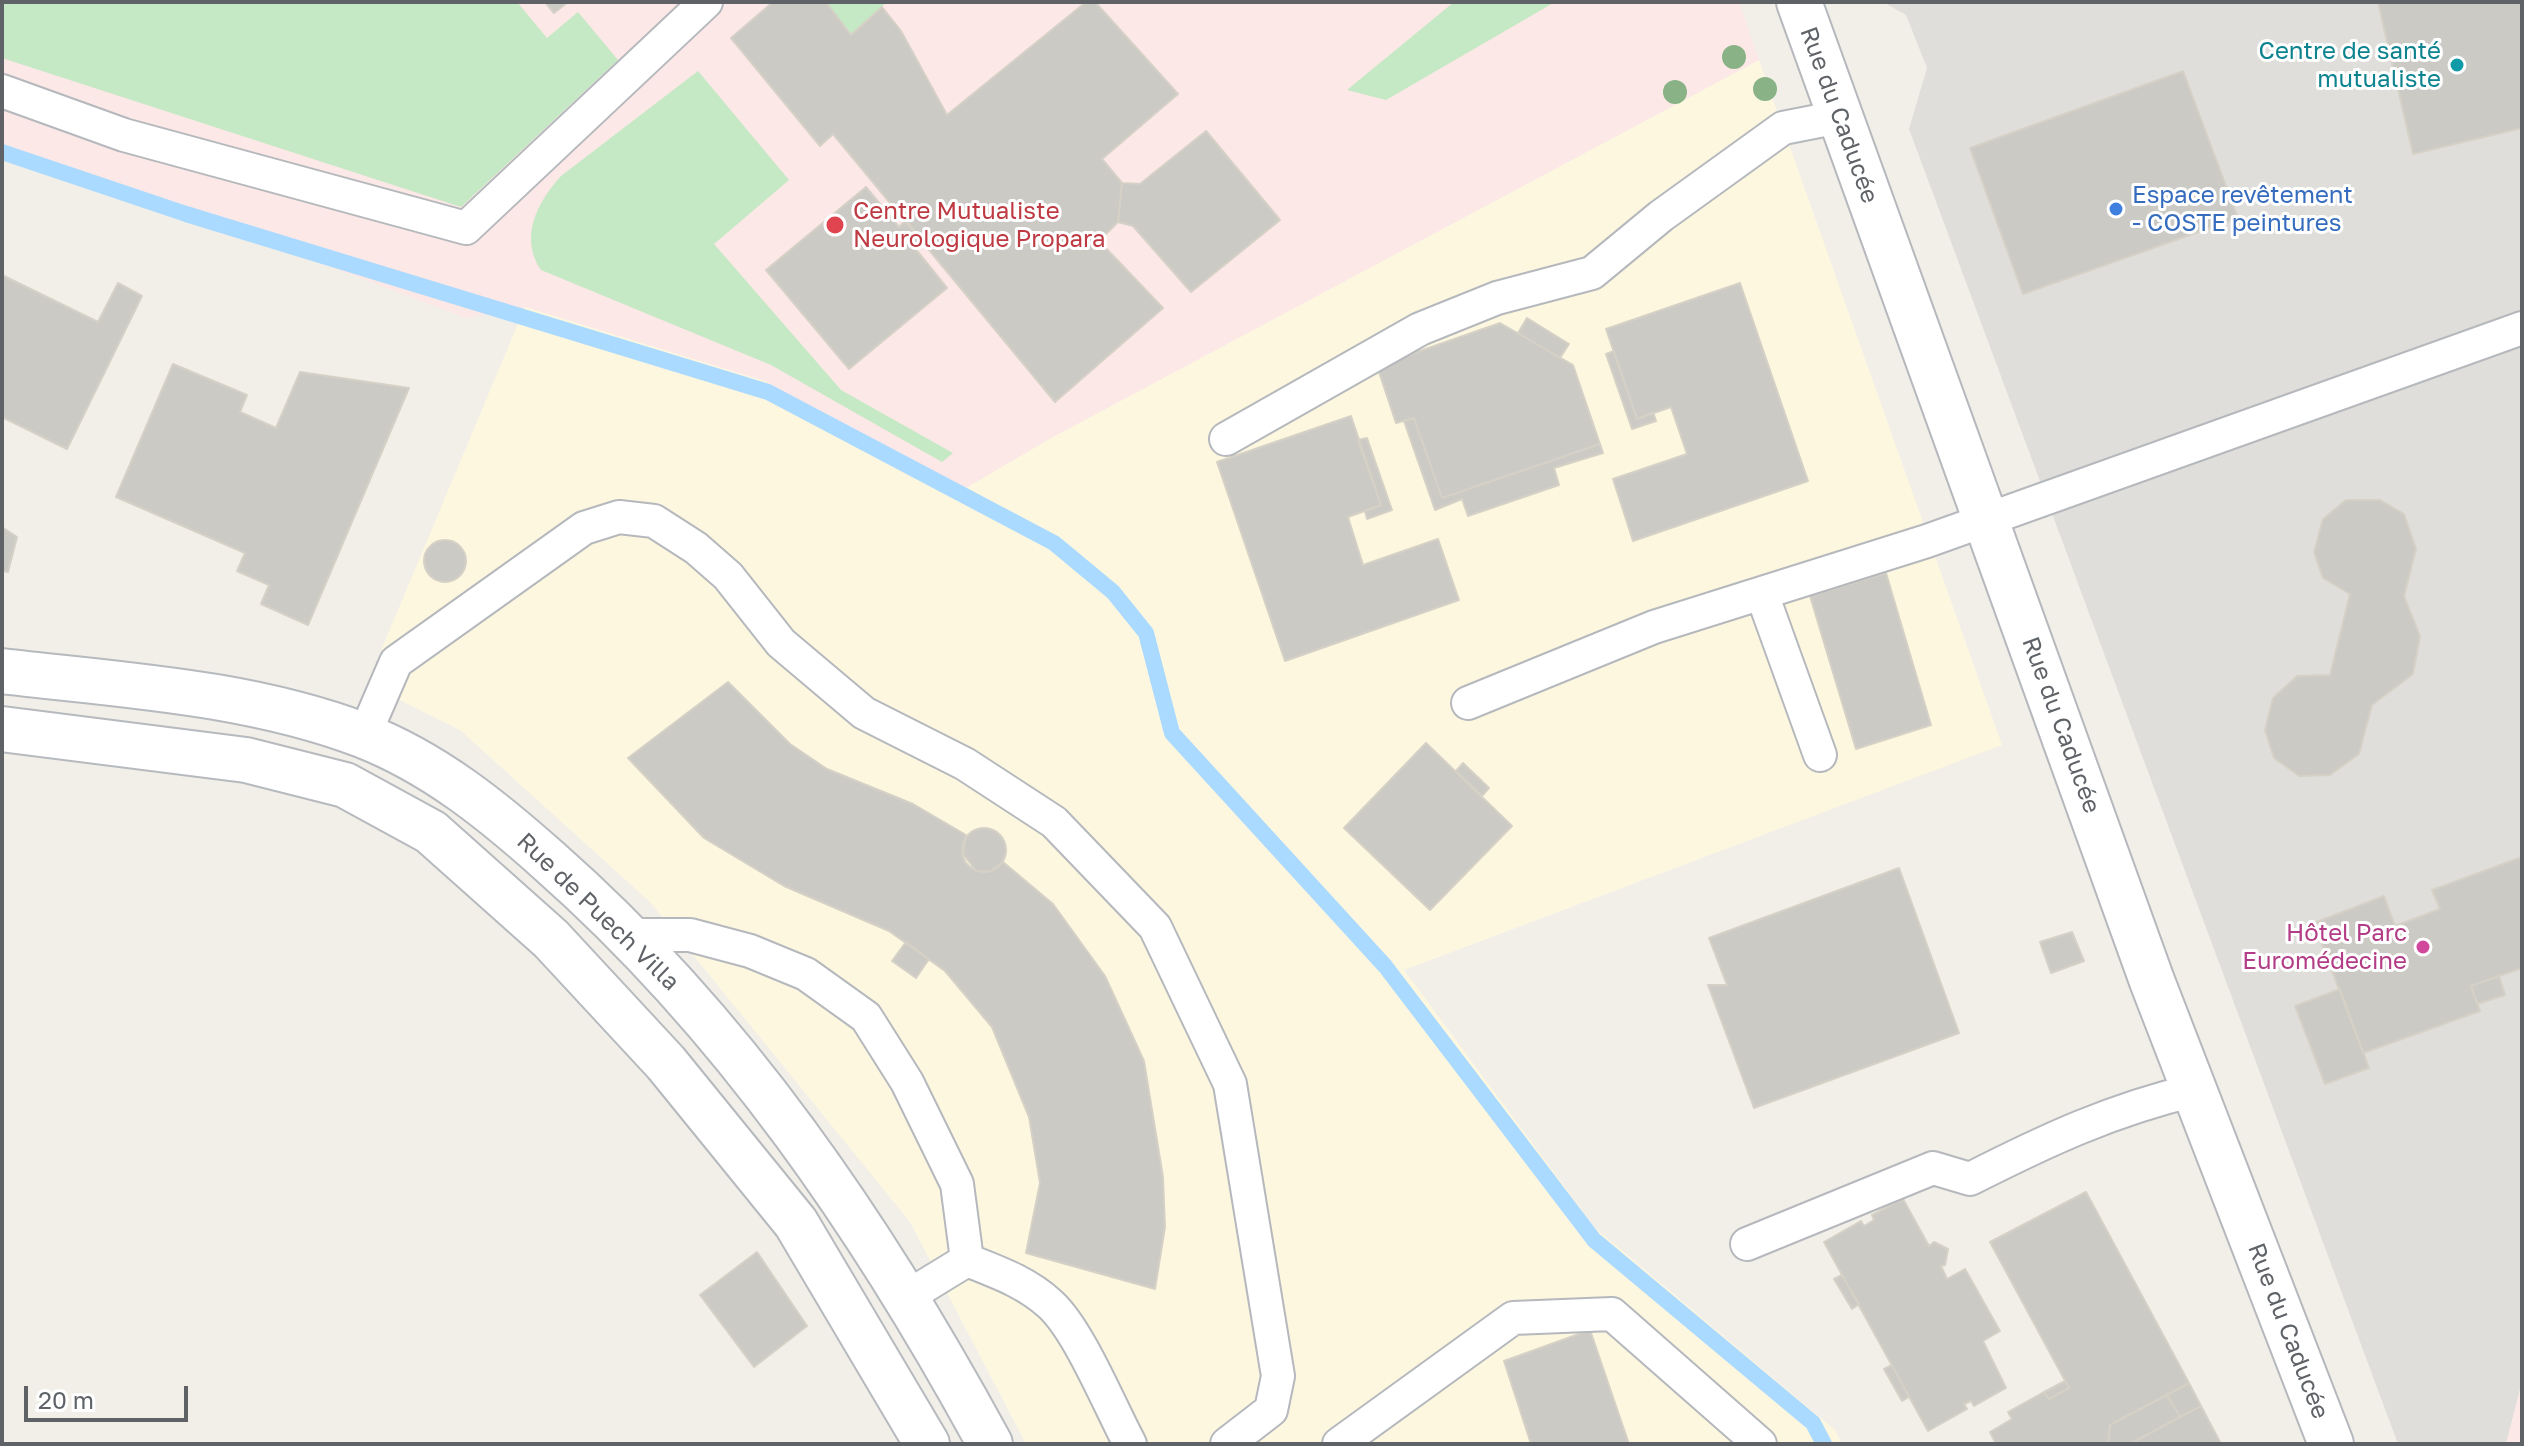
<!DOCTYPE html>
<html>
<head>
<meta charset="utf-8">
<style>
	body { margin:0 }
	#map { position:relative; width:2524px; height:1446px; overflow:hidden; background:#f1efe8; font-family:"Golos Text",sans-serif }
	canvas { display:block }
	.frame { position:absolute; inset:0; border:4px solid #5f6368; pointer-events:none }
	.scale { position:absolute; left:24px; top:1386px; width:164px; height:36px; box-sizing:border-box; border:4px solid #5f6368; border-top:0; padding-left:10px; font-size:24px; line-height:28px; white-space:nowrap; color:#5f6368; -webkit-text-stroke:6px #fff; paint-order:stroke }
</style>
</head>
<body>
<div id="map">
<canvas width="2524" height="1446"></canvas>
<div class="frame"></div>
<div class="scale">20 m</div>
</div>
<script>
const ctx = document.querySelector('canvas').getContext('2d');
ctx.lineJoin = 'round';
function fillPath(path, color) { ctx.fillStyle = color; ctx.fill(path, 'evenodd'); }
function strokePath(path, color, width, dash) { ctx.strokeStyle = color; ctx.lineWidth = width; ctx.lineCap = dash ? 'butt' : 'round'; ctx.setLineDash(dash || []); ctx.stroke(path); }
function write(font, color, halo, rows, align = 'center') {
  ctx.font = font + ' "Golos Text",sans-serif'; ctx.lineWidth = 6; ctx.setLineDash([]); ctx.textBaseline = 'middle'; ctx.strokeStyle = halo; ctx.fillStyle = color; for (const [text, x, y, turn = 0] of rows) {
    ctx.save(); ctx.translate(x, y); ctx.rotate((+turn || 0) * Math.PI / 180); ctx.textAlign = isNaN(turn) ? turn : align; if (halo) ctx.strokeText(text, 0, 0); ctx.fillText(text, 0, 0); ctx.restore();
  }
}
const commercial = new Path2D(`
	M1759 60 2002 745 1404 970 1595 1228 1835 1430 1842 1444H1026L910 1222 650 902 460 730 367 684 525 307 765 381 959 492 1051 438Z`);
const industrial = new Path2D(`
	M1883 2H2522V1382L2506 1444H2398L1909 129 1927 68 1906 15Z`);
const medical = new Path2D(`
	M2 2H1739L1759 60 1051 438 959 492 765 381 526 307 466 318 2 143Z
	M2522 1382V1444H2506Z`);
const green = new Path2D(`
	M2 2H517L547 38 578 12 618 60 461 207 2 58Z
	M826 2H887L851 35Z
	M1454 2H1555L1386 100 1347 90Z
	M698 71 789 180 714 244 841 390 953 453 942 462 771 365 541 270C519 238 537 202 561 176Z`);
const stream = new Path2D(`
	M2 152 186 214 768 392 1054 543 1113 592 1146 633 1172 733 1385 966 1594 1240 1813 1423 1824 1444`);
const building = new Path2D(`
	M545 2H568L554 13Z
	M773 2H826L851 35 882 7 901 31 947 115 1086 2H1095L1178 94 1102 159 1122 183 1118 222 1099 241 1163 308 1055 402 833 134 820 146 731 38Z
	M2378 2H2522V128L2413 154Z
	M2183 71 2238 218 2023 294 1970 148Z
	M1206 131 1280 220 1191 292 1133 226 1118 222 1122 183 1140 184Z
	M866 187 899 227 906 220 922 240 914 247 947 288 849 369 766 270Z
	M2 275 98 322 118 283 142 296 67 449 2 417Z
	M1740 283 1808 481 1633 541 1613 479 1687 454 1671 407 1637 419 1606 329Z
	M1527 318 1569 344 1560 358 1518 333Z
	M1500 323 1573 365 1600 444 1442 498 1414 418 1396 423 1377 366Z
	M1614 351 1637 419 1653 412 1656 421 1632 429 1606 354Z
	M173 364 247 395 240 412 276 428 300 372 409 388 308 625 261 604 269 585 237 571 245 553 116 497Z
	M1351 416 1381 505 1348 517 1363 565 1438 539 1459 600 1285 661 1217 462Z
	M1414 418 1442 498 1600 444 1603 453 1554 468 1559 485 1468 516 1462 499 1435 510 1404 421Z
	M1367 438 1392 510 1367 519 1365 511 1381 505 1358 440Z
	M2346 500H2380L2404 514 2416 549 2404 596 2420 636 2413 674 2372 705 2359 754 2330 775 2299 776 2274 758 2265 730 2273 698 2297 676 2330 675 2350 594 2323 578 2314 552 2323 519Z
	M2 527 17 537 8 572 2 571Z
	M424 561a21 21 0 1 1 42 0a21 21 0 1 1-42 0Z
	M1886 573 1931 725 1856 749 1810 596Z
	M728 682 790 744 827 769 913 804 966 835 963 854 976 871 989 872 1003 862 1053 904 1105 976 1144 1061 1163 1177 1165 1227 1155 1289 1026 1253 1040 1183 1029 1117 992 1027 945 971 889 931 784 886 704 838 628 758Z
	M1426 743 1512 826 1430 910 1344 828Z
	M1463 763 1489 788 1482 796 1456 771Z
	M962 850a22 22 0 1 1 44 0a22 22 0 1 1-44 0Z
	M2522 857V968L2471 986 2480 1011 2363 1053 2314 923 2384 896 2395 926 2440 909 2432 890Z
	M1899 868 1959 1033 1754 1108 1708 985H1727L1709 938Z
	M2072 932 2084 961 2051 973 2040 942Z
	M906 942 929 959 916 978 892 961Z
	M2499 976 2505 995 2477 1004 2471 986Z
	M2340 989 2369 1068 2325 1084 2295 1006Z
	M2086 1192 2189 1383 2110 1425 2108 1444H1996L1990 1432 2012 1419 2008 1412 2044 1392 2049 1399 2069 1388 1990 1242Z
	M1903 1199 1929 1246 1934 1242 1948 1249 1945 1265 1941 1266 1947 1279 1965 1269 2000 1331 1983 1341 2006 1388 1974 1406 1971 1401 1964 1404 1967 1409 1928 1431 1824 1242 1861 1221 1864 1226 1874 1220 1872 1215Z
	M757 1252 807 1326 754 1367 700 1295Z
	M1842 1275 1859 1304 1852 1309 1834 1279Z
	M1590 1330 1629 1444H1531L1504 1361Z
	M1892 1365 1909 1397 1902 1401 1884 1369Z
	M2065 1381 2069 1388 2049 1399 2044 1392Z
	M2189 1383 2201 1406 2180 1417 2167 1395Z
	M2167 1395 2180 1417 2130 1444H2108L2110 1425Z
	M2201 1406 2221 1444H2130L2180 1417Z`);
const lane = new Path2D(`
	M2 91 124 135 466 228 706 2
	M1226 439 1420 329 1497 298 1592 273 1661 216 1783 128 1839 117
	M1762 594 1820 755
	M1468 703 1654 627 1927 541 2522 328
	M364 736 396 662 584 528 619 517 654 521 696 548 728 576 781 643 864 713 965 764 1054 822 1155 927 1230 1084 1278 1376 1271 1410 1227 1444
	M626 935H690L750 951 806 974 866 1017 907 1082 957 1184 967 1260
	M1747 1244 1933 1168 1970 1179C2047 1140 2111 1110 2195 1090
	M967 1260C997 1272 1026 1282 1050 1304 1079 1330 1110 1407 1130 1444
	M905 1298 967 1260
	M1339 1444 1513 1318 1612 1314 1760 1444`);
const street = new Path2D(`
	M1799 2 2152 981 2331 1444`);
const secondary = new Path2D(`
	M2 671C122 685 249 692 362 735 434 763 493 811 549 861 734 1024 873 1229 990 1444
	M2 729 246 760 345 785 431 832 551 939 666 1063 796 1223 927 1444`);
const trees = [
	[1734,57],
	[1765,89],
	[1675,92]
];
const markers = [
	[2457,65,8,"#0f9aa8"],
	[2116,209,8,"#3f7fe0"],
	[835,225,10,"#e0444e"],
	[2423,947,8,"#d1479c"]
];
const cultureNames = [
	["Centre de santé",2441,51],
	["mutualiste",2441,79]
];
const streetNames = [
	["Rue du Caducée",1839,115,70],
	["Rue du Caducée",2061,725,70],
	["Rue de Puech Villa",598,912,44],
	["Rue du Caducée",2288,1331,69]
];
const shopNames = [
	["Espace revêtement",2132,195],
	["- COSTE peintures",2132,223]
];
const healthNames = [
	["Centre Mutualiste",853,211],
	["Neurologique Propara",853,239]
];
const hotelNames = [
	["Hôtel Parc",2407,933],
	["Euromédecine",2407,961]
];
fillPath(commercial, '#fef7e0');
fillPath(industrial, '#e0deda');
fillPath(medical, '#fce8e6');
fillPath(green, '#c5e8c5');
strokePath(stream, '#aadaff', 16);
fillPath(building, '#cccac5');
strokePath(building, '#d6d1c6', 2);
strokePath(lane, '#b5b8bc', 36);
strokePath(street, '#b5b8bc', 48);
strokePath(secondary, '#b6babf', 48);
strokePath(lane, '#fff', 32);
strokePath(street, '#fff', 44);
strokePath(secondary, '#fff', 44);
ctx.fillStyle = '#89b387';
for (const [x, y] of trees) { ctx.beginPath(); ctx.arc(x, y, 12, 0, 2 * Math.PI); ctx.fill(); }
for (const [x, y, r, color] of markers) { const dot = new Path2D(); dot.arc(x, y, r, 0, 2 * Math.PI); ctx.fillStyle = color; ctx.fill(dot); strokePath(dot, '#fff', 3); }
write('24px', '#0d838f', '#fff', cultureNames, 'right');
write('24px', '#5f6368', '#fff', streetNames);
write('24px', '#366cbe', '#fff', shopNames, 'left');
write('24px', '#be3a42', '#fff', healthNames, 'left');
write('24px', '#b23c85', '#fff', hotelNames, 'right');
</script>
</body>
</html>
